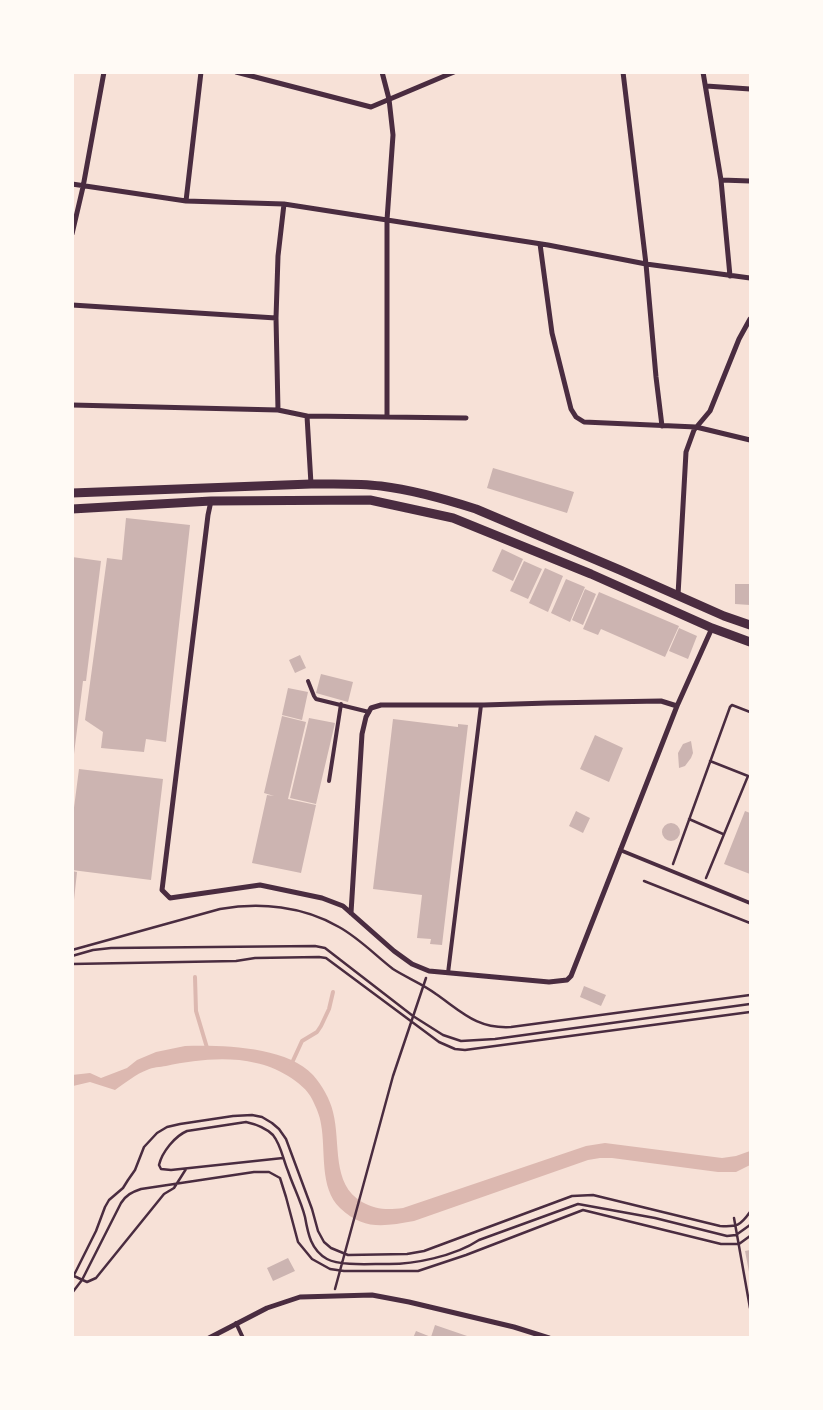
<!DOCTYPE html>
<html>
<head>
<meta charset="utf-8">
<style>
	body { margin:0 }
	#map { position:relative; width:823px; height:1410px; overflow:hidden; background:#f7e1d7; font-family:"Public Sans",sans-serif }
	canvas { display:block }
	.frame { position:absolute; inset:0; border:74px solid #fffaf5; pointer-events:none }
</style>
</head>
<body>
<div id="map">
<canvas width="823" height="1410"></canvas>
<div class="frame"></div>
</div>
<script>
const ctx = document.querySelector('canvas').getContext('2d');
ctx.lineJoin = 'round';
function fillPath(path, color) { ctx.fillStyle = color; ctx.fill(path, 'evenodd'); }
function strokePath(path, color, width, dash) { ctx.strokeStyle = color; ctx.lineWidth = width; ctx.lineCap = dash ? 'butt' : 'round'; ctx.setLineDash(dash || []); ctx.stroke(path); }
const water = new Path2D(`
	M185 1046C222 1045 286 1046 313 1075 322 1085 330 1099 333 1112 341 1143 331 1184 362 1202 376 1210 388 1210 403 1208L586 1146 605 1143 722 1158 736 1156 750 1151V1165L736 1172H718L612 1158H600L588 1160 414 1221C385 1226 364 1231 340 1208 319 1188 326 1150 321 1124 320 1116 316 1107 312 1099 304 1082 274 1066 256 1063 227 1056 194 1060 166 1066 160 1067 153 1067 147 1070 136 1074 125 1083 115 1090L90 1082 73 1086 72 1075 90 1073 101 1078 127 1068 137 1060 156 1052Z`);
const stream = new Path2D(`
	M195 977 196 1011 208 1051
	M291 1065 302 1041 317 1032 321 1026 329 1009 333 992`);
const building = new Path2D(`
	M493 468 574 492 567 513 487 488Z
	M126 518 190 525 166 742 146 739 144 752 101 748 103 732 85 720 107 558 122 560Z
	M502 549 523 559 513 581 492 571Z
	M72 557 101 561 86 681H83L74 754Z
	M524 561 542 569 528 599 510 591Z
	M545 568 563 576 548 612 529 603Z
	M566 579 585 587 570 622 551 613Z
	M735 584H750V605L735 604Z
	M585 589 596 594 583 625 572 620Z
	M599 592 679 626 665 657 601 629 598 635 583 629Z
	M679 628 697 636 688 659 669 651Z
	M300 655 306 668 295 673 289 660Z
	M321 674 353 682 348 702 316 693Z
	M288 688 308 692 302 720 282 715Z
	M282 716 306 722 288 799 316 805 301 873 252 863 267 795 274 796 264 793Z
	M309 718 335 723 316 804 290 798Z
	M393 719 458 727V724L468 725 442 945 430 944 431 939 417 938 422 895 373 889Z
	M595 735 623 748 609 782 580 769Z
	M691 741 693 753 691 758 685 766 679 768 678 753 683 744Z
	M79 769 163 779 151 880 72 870V823Z
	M576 811 590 818 583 833 569 826Z
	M745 811 750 813V874L724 864Z
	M662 832a9 9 0 1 1 18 0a9 9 0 1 1-18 0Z
	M72 871 77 872 74 900H72Z
	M584 986 606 995 601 1006 580 997Z
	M750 1250V1277L745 1251Z
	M288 1258 295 1271 273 1281 267 1268Z
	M435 1325 470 1337V1338H413L416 1331 431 1337Z`);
const path = new Path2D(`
	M689 819 723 834
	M673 864 730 707 732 705 750 712
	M706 878 748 776 710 761
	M644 881 750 923
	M72 950 220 909C260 902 303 906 339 927 359 938 375 955 393 969 407 978 423 984 436 994 462 1012 477 1029 511 1027L750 995
	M72 956 93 950 111 948 315 946 325 948 413 1016 443 1035 461 1041 495 1039 750 1004
	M72 964 236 961 255 958 319 957 326 958 439 1042 455 1049 465 1050 750 1012
	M283 1158 171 1170 161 1169 159 1165C162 1152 175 1136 187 1131L246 1122C255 1124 266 1128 273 1135 281 1145 283 1159 288 1171 293 1186 301 1201 305 1217 308 1234 311 1250 327 1259 340 1266 369 1264 384 1264 413 1265 455 1256 479 1240L578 1204 655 1218 727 1236 736 1235 750 1225
	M734 1218 750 1308
	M74 1276 87 1282 96 1278 164 1194 174 1188 186 1169
	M72 1279 96 1231 105 1207 109 1200 123 1188 128 1180 135 1170 144 1147 157 1133 167 1127 180 1124 233 1116 252 1115 262 1117 272 1123 279 1129 286 1139 312 1209 318 1231 324 1242 331 1248 348 1255 407 1254 424 1251 572 1196 593 1195 720 1226C737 1227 740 1226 750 1212
	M335 1289 393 1076 426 978
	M72 1293 82 1280 121 1203C126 1195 132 1192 141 1189L254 1172H269L280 1178 286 1197 298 1242 312 1259 330 1269 344 1271H418L466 1255 583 1210 721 1244H739L750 1236`);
const service = new Path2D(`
	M308 681 314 696 316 699 369 712
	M329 781 341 704
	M620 850 750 903
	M448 973 481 705
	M236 1323 243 1338`);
const minor = new Path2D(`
	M236 72 371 107 454 72
	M382 72 389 99 393 135 387 220V417
	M623 72 646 264 656 377 662 426
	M703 72 721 180 730 276
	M706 86 750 89
	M721 180 750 181
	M72 184 186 201 284 204 548 245 646 264 750 278
	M186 201 201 72
	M72 234 83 187 104 72
	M540 244 552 333 571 409 576 417 584 422 696 427 750 440
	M72 305 276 318
	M72 405 278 410 307 416 311 484
	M278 410 276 318 278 256 284 204
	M307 416 466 418
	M211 501 208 515 162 890 170 898 260 885 322 898 343 906 394 951 412 964 429 971 549 982 567 980 571 976 677 706 712 628
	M678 595 686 452 694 430 710 411 739 339 750 319
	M351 913 362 734 366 717 371 708 381 705H484L548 703 661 701 677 706
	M209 1338 267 1308 300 1297 372 1295 409 1302 514 1327 549 1338`);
const tertiary = new Path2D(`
	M72 493 311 484C334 484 358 483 381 486 413 490 445 499 476 509L620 570 724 616 750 625
	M72 509 211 501 370 500 453 518 591 574 712 628 750 642`);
fillPath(water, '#dcb8b0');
strokePath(stream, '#dcb8b0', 4);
fillPath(building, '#ccb4b1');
strokePath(path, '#4a2c40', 2.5);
strokePath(service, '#4a2c40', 4);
strokePath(minor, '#4a2c40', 5);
strokePath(tertiary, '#4a2c40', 9);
</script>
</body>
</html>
